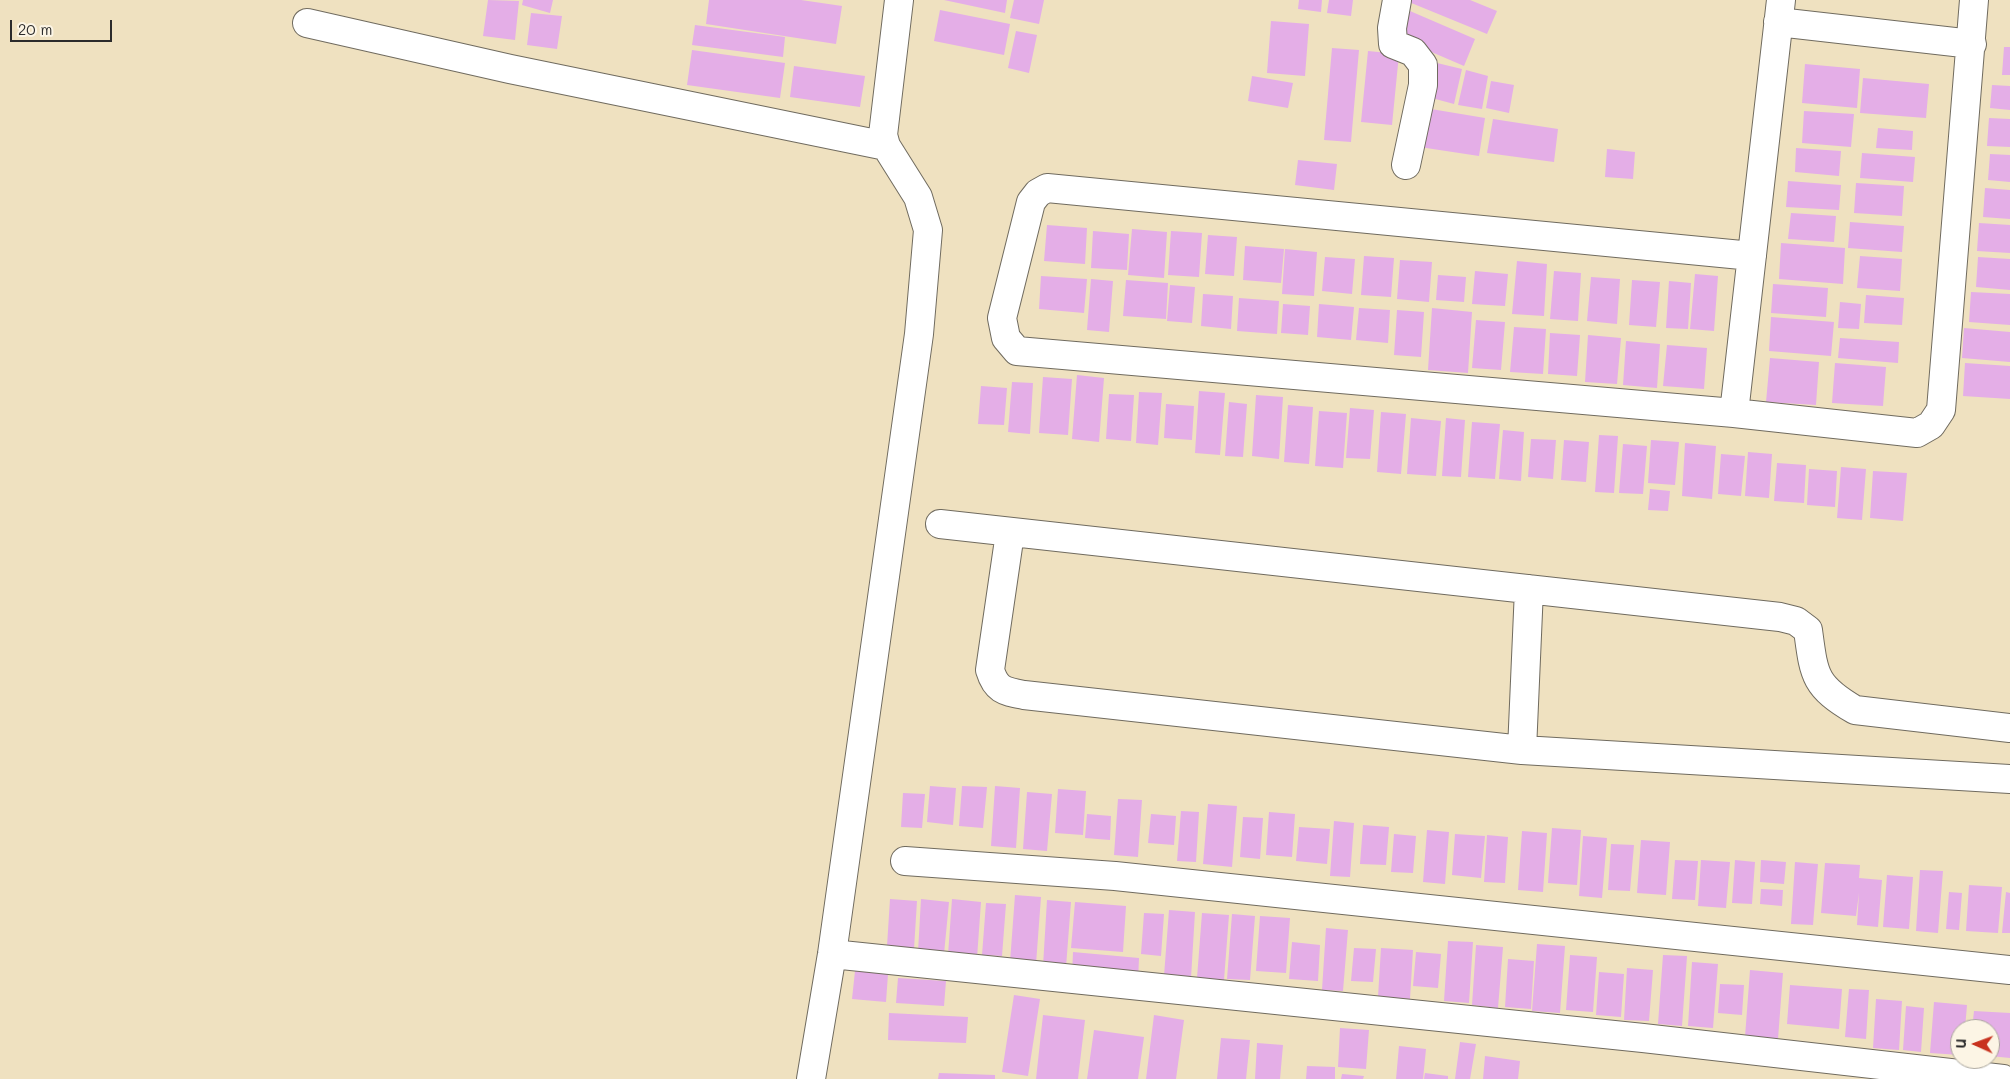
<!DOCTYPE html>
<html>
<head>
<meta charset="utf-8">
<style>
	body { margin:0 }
	#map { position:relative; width:2010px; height:1079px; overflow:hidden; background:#efe1c0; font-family:Mali,sans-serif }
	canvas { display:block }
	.north { position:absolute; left:1950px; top:1019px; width:50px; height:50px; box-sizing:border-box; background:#fcf5e5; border:1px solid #a8a49b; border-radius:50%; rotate:272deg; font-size:14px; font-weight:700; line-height:20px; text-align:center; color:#2b2b2b }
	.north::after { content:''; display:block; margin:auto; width:18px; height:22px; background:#c8321e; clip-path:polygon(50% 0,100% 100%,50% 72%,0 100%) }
	.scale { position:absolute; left:10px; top:20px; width:102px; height:22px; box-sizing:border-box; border:2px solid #2b2b2b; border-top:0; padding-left:6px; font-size:15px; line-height:18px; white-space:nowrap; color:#2b2b2b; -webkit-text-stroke:4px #fcf5e5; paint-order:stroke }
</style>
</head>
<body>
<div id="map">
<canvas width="2010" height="1079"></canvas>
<div class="north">U</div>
<div class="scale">20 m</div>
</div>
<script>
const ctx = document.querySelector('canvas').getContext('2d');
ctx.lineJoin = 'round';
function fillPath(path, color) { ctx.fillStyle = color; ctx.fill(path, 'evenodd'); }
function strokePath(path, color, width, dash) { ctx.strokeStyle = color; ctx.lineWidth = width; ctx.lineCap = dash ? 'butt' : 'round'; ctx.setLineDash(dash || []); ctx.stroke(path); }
const building = new Path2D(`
	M488 0 519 1 515 40 483 36Z
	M523 0H553L550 13 522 5Z
	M709 0H801L842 6 836 44 706 24Z
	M944 0H1007L1005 13Z
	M1014 0H1044L1039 24 1010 18Z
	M1299 0H1322L1321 12 1298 9Z
	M1329 0H1353L1351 16 1327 13Z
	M1404 0H1470L1497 11 1487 34Z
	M940 10 1010 24 1004 55 934 41Z
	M1410 11 1475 39 1464 66 1399 38Z
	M531 13 562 16 557 49 527 45Z
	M1271 21 1309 24 1305 76 1267 73Z
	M695 25 785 37 783 57 692 45Z
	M1016 31 1037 35 1029 73 1008 68Z
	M2004 47H2010V75H2002Z
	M1332 48 1359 50 1351 142 1324 140Z
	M692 50 785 63 780 98 687 85Z
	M1368 51 1399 54 1392 125 1361 122Z
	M1437 63 1462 69 1454 104 1428 97Z
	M1805 64 1860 69 1857 108 1802 103Z
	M794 66 865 76 860 107 790 97Z
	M1466 70 1488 76 1482 109 1458 105Z
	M1252 76 1293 83 1288 108 1248 101Z
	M1863 78 1929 84 1926 118 1860 113Z
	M1491 81 1514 85 1509 113 1486 108Z
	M1992 85 2010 86V110L1990 108Z
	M1419 107 1485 118 1479 156 1413 146Z
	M1804 111 1854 114 1851 147 1802 143Z
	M1989 118 2010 119V147L1987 146Z
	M1493 119 1558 129 1554 162 1487 153Z
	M1878 128 1913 131 1912 150 1876 148Z
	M1796 148 1841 151 1839 176 1795 172Z
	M1607 149 1635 152 1633 179 1605 177Z
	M1862 153 1915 157 1913 182 1860 178Z
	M1990 154 2010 155V182L1988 180Z
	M1298 160 1337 164 1334 190 1295 185Z
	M1788 181 1841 185 1839 210 1786 207Z
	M1856 183 1904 186 1902 216 1854 213Z
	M1985 188 2010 190V219L1983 217Z
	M1791 213 1836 216 1834 242 1788 239Z
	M1850 222 1904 226 1902 252 1848 248Z
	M1979 223 2010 225V253L1977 251Z
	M1047 225 1087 228 1085 264 1044 261Z
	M1132 229 1167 232 1164 278 1128 275Z
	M1093 231 1129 234 1127 270 1091 268Z
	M1171 231 1202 233 1199 277 1168 275Z
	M1208 235 1237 237 1234 276 1205 274Z
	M1781 243 1845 248 1843 284 1779 279Z
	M1245 246 1284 249 1281 283 1243 280Z
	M1285 249 1317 252 1314 296 1282 294Z
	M1364 256 1394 258 1391 297 1361 295Z
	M1860 256 1902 259 1900 291 1857 288Z
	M1325 257 1355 259 1352 294 1322 291Z
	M1978 257 2010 259V290L1976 287Z
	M1400 260 1432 262 1429 302 1397 299Z
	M1517 261 1547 264 1544 316 1512 314Z
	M1475 271 1508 274 1505 306 1472 304Z
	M1554 271 1581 273 1578 321 1550 319Z
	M1695 274 1718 276 1714 331 1690 329Z
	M1438 275 1466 277 1464 302 1436 300Z
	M1041 276 1087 279 1084 313 1039 309Z
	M1591 277 1620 279 1617 324 1587 321Z
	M1091 279 1113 281 1109 332 1087 330Z
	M1126 280 1168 283 1166 319 1123 316Z
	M1632 280 1660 282 1656 327 1629 325Z
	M1669 281 1691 283 1688 329 1666 328Z
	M1773 284 1828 288 1826 317 1771 313Z
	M1170 285 1195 287 1192 323 1167 321Z
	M1971 292 2010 294V325L1969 322Z
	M1203 294 1233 296 1231 329 1201 326Z
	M1866 295 1904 298 1902 325 1864 323Z
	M1239 298 1279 301 1277 334 1237 331Z
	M1840 302 1861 304 1859 329 1838 328Z
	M1283 304 1310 306 1308 335 1281 333Z
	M1319 304 1354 307 1351 340 1317 337Z
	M1359 308 1390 310 1388 343 1356 340Z
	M1432 308 1472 312 1468 373 1428 370Z
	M1397 310 1424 312 1421 357 1394 355Z
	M1771 317 1834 322 1831 356 1769 351Z
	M1476 320 1505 322 1501 370 1472 368Z
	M1514 327 1546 329 1543 374 1510 372Z
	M1964 328 2010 332V362L1962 358Z
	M1550 333 1580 335 1577 376 1548 374Z
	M1588 335 1621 338 1617 384 1585 382Z
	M1840 338 1899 342 1898 363 1838 358Z
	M1626 341 1660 344 1657 388 1623 385Z
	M1667 345 1707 348 1704 389 1663 386Z
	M1770 358 1819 362 1816 405 1766 402Z
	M1835 363 1886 367 1883 406 1832 403Z
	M1965 363 2010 366V399L1963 396Z
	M1077 375 1104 378 1099 442 1072 439Z
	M1043 377 1072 379 1068 435 1039 433Z
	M1012 382 1033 383 1030 434 1008 432Z
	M981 386 1007 388 1004 425 978 424Z
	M1199 391 1225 393 1220 455 1195 453Z
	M1139 392 1162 393 1158 445 1136 443Z
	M1109 394 1134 395 1131 441 1106 439Z
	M1256 395 1283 397 1279 459 1252 456Z
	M1229 402 1247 404 1243 457 1225 456Z
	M1166 404 1194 406 1192 440 1164 438Z
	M1288 405 1313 407 1309 464 1284 462Z
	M1350 408 1374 410 1370 459 1346 458Z
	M1319 411 1347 413 1343 468 1315 466Z
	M1381 412 1406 414 1401 474 1377 472Z
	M1411 418 1441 421 1436 476 1407 474Z
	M1446 418 1465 420 1461 477 1442 476Z
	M1472 422 1500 424 1495 479 1468 477Z
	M1503 430 1524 432 1521 481 1499 479Z
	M1599 435 1618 436 1614 493 1595 492Z
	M1531 439 1556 440 1553 479 1528 477Z
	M1564 440 1589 442 1586 482 1561 480Z
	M1651 440 1679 442 1675 485 1648 483Z
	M1685 443 1716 446 1712 499 1682 496Z
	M1623 444 1647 446 1643 494 1619 493Z
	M1748 452 1772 454 1769 498 1745 496Z
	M1721 454 1745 456 1741 496 1718 494Z
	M1777 463 1806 465 1804 503 1774 501Z
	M1841 467 1866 469 1862 520 1837 518Z
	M1809 469 1837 471 1835 507 1807 505Z
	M1873 471 1907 473 1903 521 1870 518Z
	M1650 489 1670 491 1668 511 1648 510Z
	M930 786 956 788 953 825 927 822Z
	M962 786 987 787 983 828 959 826Z
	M995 786 1020 788 1016 848 991 846Z
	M1058 789 1086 791 1083 835 1055 833Z
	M1027 792 1052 794 1047 851 1023 849Z
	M903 793 925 794 922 828 901 827Z
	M1118 799 1142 800 1138 857 1114 855Z
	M1208 804 1237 806 1232 867 1203 864Z
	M1181 811 1199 812 1196 862 1177 861Z
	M1269 812 1295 814 1292 857 1266 855Z
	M1087 814 1111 816 1110 840 1085 838Z
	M1151 814 1176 816 1174 845 1148 843Z
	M1243 817 1263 818 1260 859 1240 857Z
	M1334 821 1354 823 1350 877 1330 876Z
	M1363 825 1389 827 1386 865 1360 864Z
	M1299 827 1330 829 1327 864 1296 861Z
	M1552 828 1581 830 1577 885 1548 883Z
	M1427 830 1449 832 1445 884 1423 882Z
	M1522 831 1547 833 1543 892 1518 890Z
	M1394 834 1416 836 1413 873 1391 872Z
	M1455 834 1485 836 1481 878 1452 875Z
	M1487 835 1508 837 1505 883 1484 882Z
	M1583 836 1607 838 1602 898 1579 896Z
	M1641 840 1670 842 1666 895 1637 893Z
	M1611 844 1634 845 1630 891 1608 890Z
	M1675 860 1698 861 1695 900 1672 899Z
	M1701 860 1730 862 1726 908 1698 906Z
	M1735 860 1755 862 1752 904 1732 903Z
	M1761 860 1786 862 1784 884 1760 882Z
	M1795 862 1818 864 1813 925 1791 924Z
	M1825 863 1860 865 1859 878 1882 880 1878 927 1857 925 1859 893 1856 916 1821 913Z
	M1920 870 1943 871 1938 933 1916 931Z
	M1887 875 1913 877 1909 929 1883 927Z
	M1969 885 2002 887 1998 933 1966 931Z
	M1761 889 1783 890 1782 906 1760 904Z
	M1949 892 1962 893 1959 930 1946 929Z
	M2006 892 2010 893V933H2002Z
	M1015 895 1041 897 1036 964 1010 962Z
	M890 899 917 901 914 949 887 946Z
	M921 899 949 902 944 954 918 952Z
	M952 899 981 902 977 958 948 955Z
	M1047 900 1071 902 1066 967 1043 966Z
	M1075 902 1126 906 1123 952 1071 948Z
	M986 903 1006 904 1002 956 982 955Z
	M1169 910 1195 912 1191 978 1164 976Z
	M1144 913 1164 914 1161 956 1141 954Z
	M1202 913 1229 915 1224 980 1197 978Z
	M1232 914 1255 916 1250 980 1227 979Z
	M1260 916 1290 918 1286 973 1256 971Z
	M1326 928 1348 930 1343 991 1322 990Z
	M1448 941 1473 942 1469 1003 1444 1001Z
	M1292 942 1320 945 1318 981 1289 979Z
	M1537 944 1565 946 1560 1013 1532 1011Z
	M1476 945 1503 947 1498 1008 1472 1005Z
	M1354 948 1376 949 1373 982 1351 981Z
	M1381 948 1413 950 1410 999 1378 997Z
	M1073 952 1139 958 1138 981 1072 976Z
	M1416 952 1441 954 1438 988 1413 986Z
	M1570 955 1597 957 1593 1012 1566 1010Z
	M1663 955 1687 956 1682 1026 1658 1024Z
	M1508 959 1534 961 1531 1009 1505 1007Z
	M1692 962 1718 964 1713 1028 1688 1026Z
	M1627 968 1653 970 1649 1021 1624 1020Z
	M1750 970 1783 973 1778 1039 1745 1037Z
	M855 971 888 974 886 1002 852 999Z
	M1599 972 1624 974 1621 1017 1596 1015Z
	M898 978 946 981 944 1006 896 1003Z
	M1720 984 1744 985 1742 1015 1718 1013Z
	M1790 985 1842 989 1839 1029 1787 1024Z
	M1849 989 1869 990 1866 1039 1845 1037Z
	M1014 995 1040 999 1028 1076 1002 1072Z
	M1876 999 1902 1001 1899 1050 1873 1048Z
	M1934 1002 1967 1005 1965 1029H1960V1055L1930 1053Z
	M1906 1006 1924 1008 1921 1052 1903 1050Z
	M1974 1011 2010 1013V1058L1990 1056V1029H1972Z
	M889 1013 968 1017 966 1043 888 1040Z
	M1043 1015 1085 1020 1078 1079H1036Z
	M1154 1015 1184 1020 1176 1079H1146Z
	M1340 1028 1369 1030 1366 1069 1338 1067Z
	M1094 1030 1144 1037 1138 1079H1087Z
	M1221 1038 1250 1040 1246 1079H1217Z
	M1460 1042 1476 1044 1470 1079H1455Z
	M1257 1043 1283 1045 1280 1079H1255Z
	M1399 1046 1426 1049 1423 1079H1396Z
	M1485 1056 1520 1061 1518 1079H1483Z
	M1307 1066 1335 1067V1079H1306Z
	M939 1073 995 1075V1079H938Z
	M1425 1073 1448 1076V1079H1424Z
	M1342 1074 1364 1076 1363 1079H1341Z`);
const minor = new Path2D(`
	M1397 0 1392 28 1393 44 1413 52 1423 65V85L1406 165
	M1778 22 1972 44
	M307 23 510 69 886 146
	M1752 256 1047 188 1038 193 1031 202 1002 318 1006 338 1017 351 1734 413 1917 433 1931 425 1941 410 1974 0
	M1734 413 1781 0
	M940 524 1780 617 1796 621 1808 630C1814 675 1814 686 1855 710L2010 728
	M1010 533 990 670C996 690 1004 691 1024 695L1522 750 2010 779
	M1522 750 1529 589
	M905 861 1115 876 2010 970
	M832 954 1643 1038 2003 1079
	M811 1079 832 954 919 334 928 230 918 197 886 146 883 135 899 0`);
fillPath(building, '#e4aee7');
strokePath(minor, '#706b5f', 30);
strokePath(minor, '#fff', 28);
</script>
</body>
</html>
